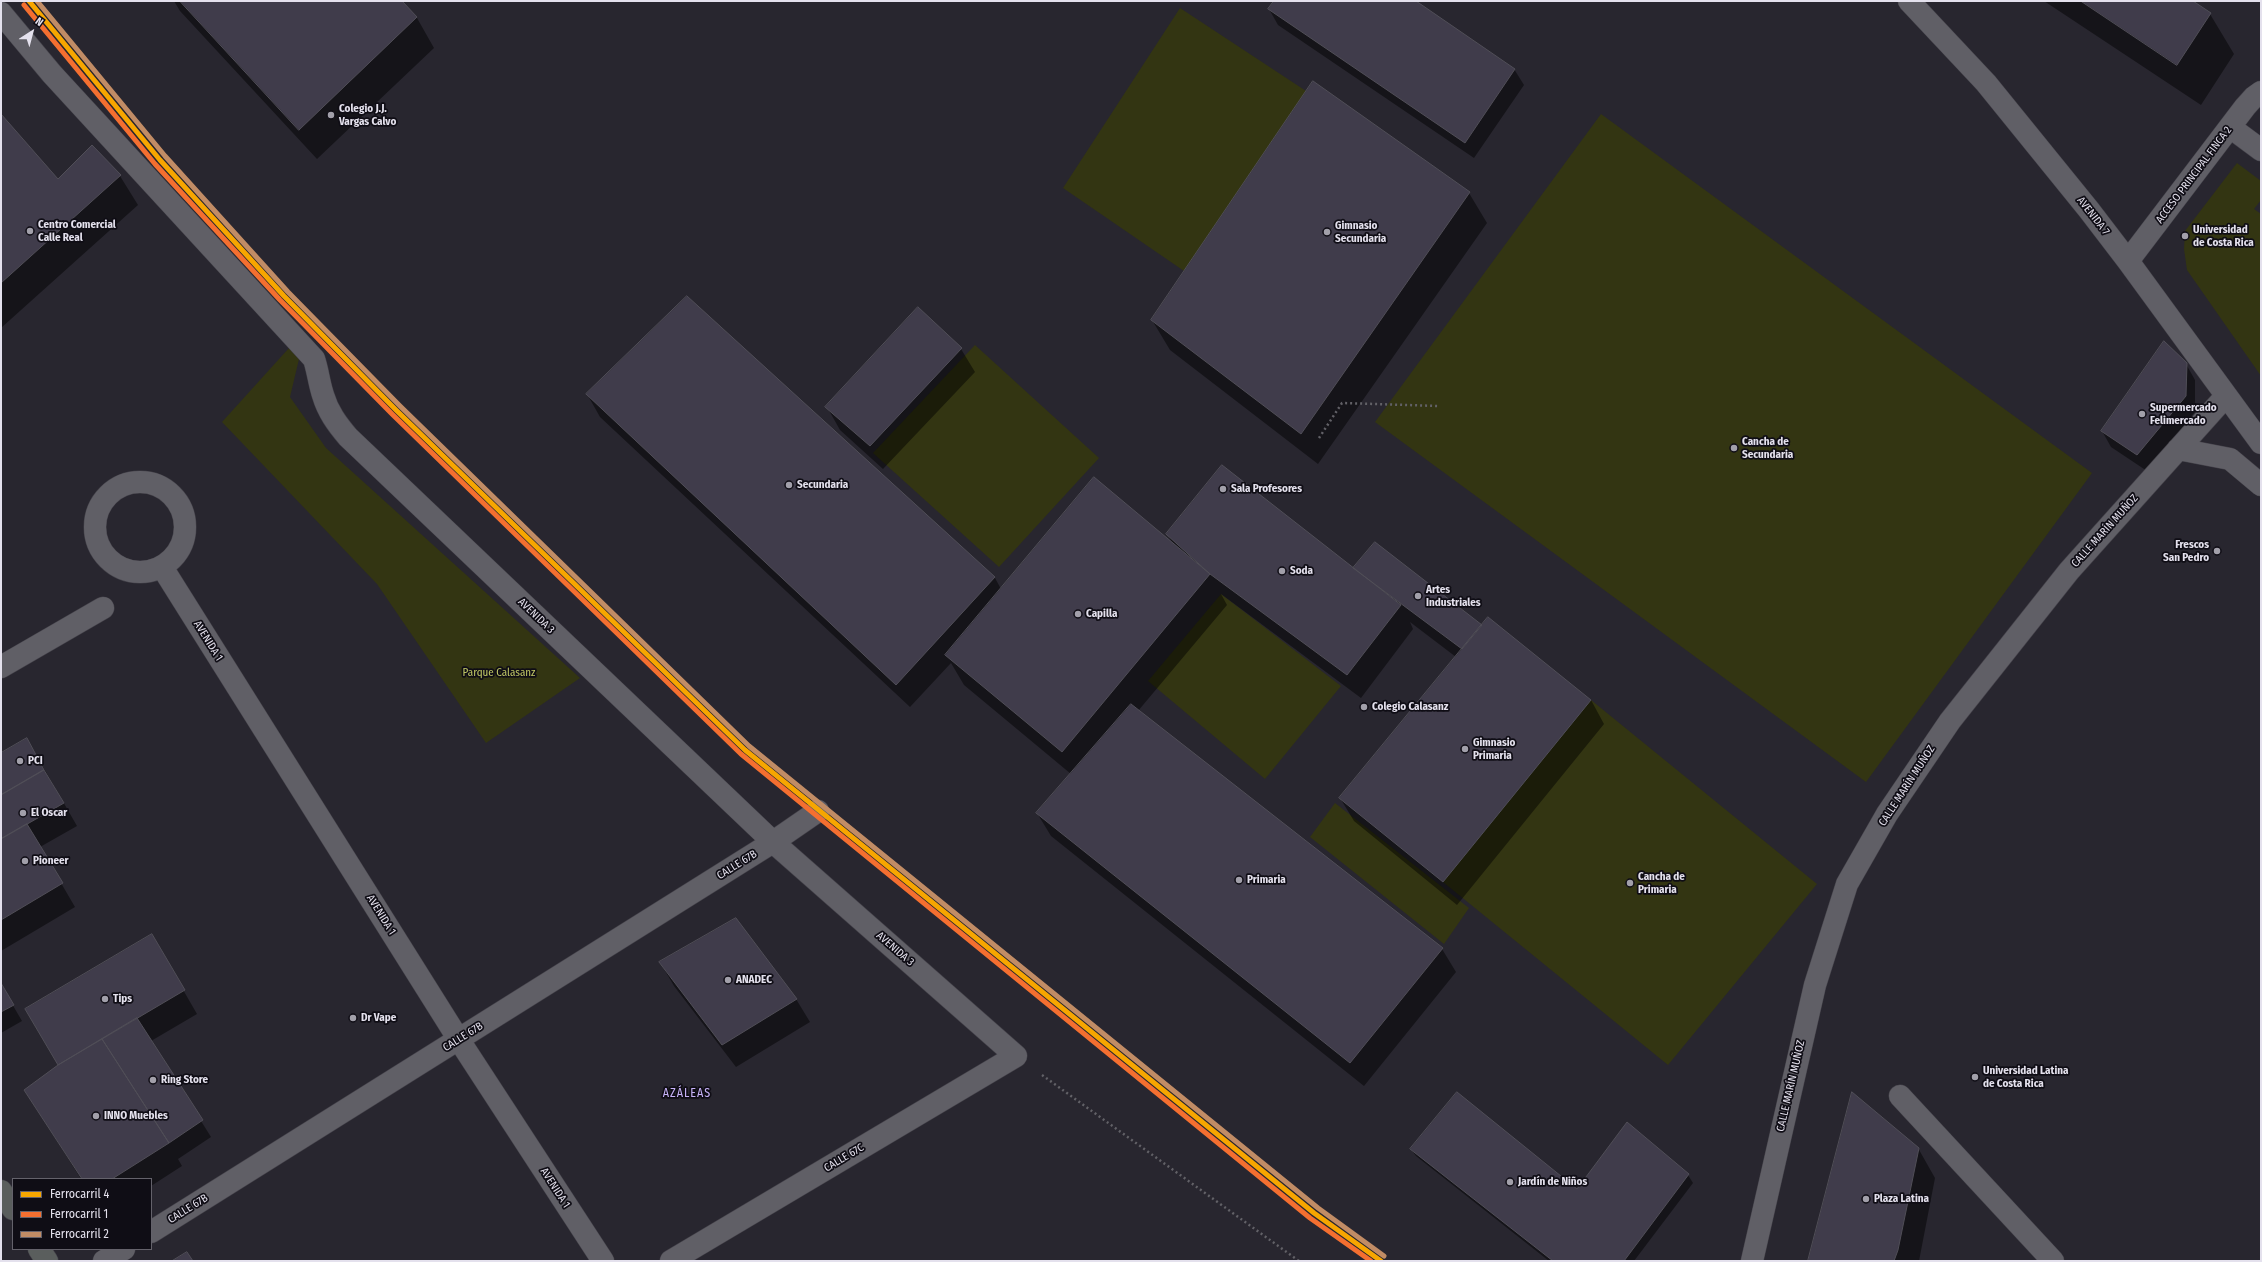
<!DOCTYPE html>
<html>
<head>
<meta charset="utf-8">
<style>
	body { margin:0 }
	#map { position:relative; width:2262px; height:1262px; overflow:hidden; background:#28262f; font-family:"Fira Sans Condensed",sans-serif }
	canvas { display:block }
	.frame { position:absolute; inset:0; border:2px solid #e4e1ed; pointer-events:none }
	.legend { position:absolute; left:12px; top:1178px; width:140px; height:72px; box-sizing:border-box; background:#0f0d15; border:1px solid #64626b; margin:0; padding:5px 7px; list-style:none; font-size:12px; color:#e4e1ed }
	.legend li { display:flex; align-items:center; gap:8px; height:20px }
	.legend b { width:20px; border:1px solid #64626b }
	.north { position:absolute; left:12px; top:12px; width:40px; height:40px; -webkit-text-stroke:3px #0f0d15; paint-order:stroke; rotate:36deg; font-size:11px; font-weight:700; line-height:16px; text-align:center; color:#e4e1ed }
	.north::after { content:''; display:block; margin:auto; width:14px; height:18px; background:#e4e1ed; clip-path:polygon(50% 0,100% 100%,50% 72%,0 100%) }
</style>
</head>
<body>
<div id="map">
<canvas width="2262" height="1262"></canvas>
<div class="frame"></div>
<ul class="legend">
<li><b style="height:5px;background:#f7a600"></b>Ferrocarril 4</li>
<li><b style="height:5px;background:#f46f30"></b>Ferrocarril 1</li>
<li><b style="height:5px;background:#c18c65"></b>Ferrocarril 2</li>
</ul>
<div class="north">N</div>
</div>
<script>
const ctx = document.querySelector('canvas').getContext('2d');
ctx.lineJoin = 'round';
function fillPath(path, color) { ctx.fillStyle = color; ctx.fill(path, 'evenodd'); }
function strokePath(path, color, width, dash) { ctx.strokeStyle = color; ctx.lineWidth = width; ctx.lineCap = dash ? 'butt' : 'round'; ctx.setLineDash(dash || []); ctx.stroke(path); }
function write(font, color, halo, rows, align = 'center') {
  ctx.font = font + ' "Fira Sans Condensed",sans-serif'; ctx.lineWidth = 3.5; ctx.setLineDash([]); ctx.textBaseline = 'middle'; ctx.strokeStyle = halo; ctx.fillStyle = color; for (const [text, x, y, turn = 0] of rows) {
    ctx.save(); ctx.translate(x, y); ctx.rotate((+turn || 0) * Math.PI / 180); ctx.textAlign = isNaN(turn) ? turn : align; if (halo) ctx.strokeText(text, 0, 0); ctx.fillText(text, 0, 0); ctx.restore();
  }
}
const green = new Path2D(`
	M1180 8 1306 91 1184 271 1063 188Z
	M1601 114 2092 473 1866 782 1375 422Z
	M2237 163 2261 181V200L2254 209 2261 214V376L2187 270 2184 249 2185 231Z
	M975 345 1099 458 999 567 873 453Z
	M289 348 299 359 290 397 326 448 580 678 486 743 377 584 222 422Z
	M1221 594 1341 686 1265 779 1148 681Z
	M1591 700 1817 884 1668 1065 1443 882Z
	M1335 803 1469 908 1444 944 1310 837Z`);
const shadow = new Path2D(`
	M174 1H400L417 18 434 48 317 159 180 11Z
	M1275 1H1414L1514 69 1524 85 1474 158 1278 25 1269 9Z
	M2044 1H2191L2210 14 2234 54 2201 105Z
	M1 116 57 180 120 176 138 205 1 328Z
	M1469 193 1487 223 1318 464 1170 350 1152 320Z
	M687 297 995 578 1001 589 1173 544 1167 534 1353 569 1482 626 1591 700 1604 724 1457 905 1354 821 1340 798 1456 657 1410 622 1413 629 1361 698 1221 594 1227 605 1138 711 1442 949 1456 972 1364 1086 1051 836 1037 813 1071 774 964 685 951 663 910 707 600 417 587 394Z
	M918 308 961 349 975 372 883 469 840 430 827 407Z
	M2186 364 2195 380V412L2147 471 2111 447 2102 431Z
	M27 739 77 826 40 847 75 907 1 951V754Z
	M152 936 197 1014 151 1041 211 1137 178 1159 182 1166 151 1186V1179H81L25 1090 59 1065Z
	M660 962 796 999 810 1022 736 1067 674 986Z
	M1 985 22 1021 1 1033Z
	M1918 1148 1935 1178 1919 1261H1809Z
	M1411 1149 1577 1190 1688 1175 1693 1183 1634 1261H1549L1416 1156Z`);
const building = new Path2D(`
	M180 1H402L417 17 299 130Z
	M1274 1H1416L1515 69 1465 143 1268 9Z
	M2081 1H2193L2211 13 2177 65Z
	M1313 81 1470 192 1301 434 1151 320Z
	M1 114 58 179 92 145 121 175 1 283Z
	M687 296 995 577 896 685 586 394Z
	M918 307 962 348 870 446 825 407Z
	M2164 341 2187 363 2186 396 2137 455 2101 431Z
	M1222 465 1401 605 1347 675 1210 574 1166 534Z
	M1094 477 1210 574 1062 752 945 655Z
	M1375 542 1482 625 1462 649 1353 568Z
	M1488 617 1591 700 1443 882 1339 798Z
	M1131 704 1443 948 1350 1063 1036 813Z
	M27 738 44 770 1 795V753Z
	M44 770 64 803 1 839V795Z
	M27 824 63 883 1 920V839Z
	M736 918 797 999 722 1045 659 962Z
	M152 934 185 990 58 1065 25 1009Z
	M1 983 14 1005 1 1012Z
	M137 1018 203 1120 169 1143 102 1039Z
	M102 1039 169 1143 112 1179H82L24 1090 58 1065Z
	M1457 1092 1577 1189 1627 1122 1689 1174 1624 1261H1553L1410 1149Z
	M1852 1092 1919 1148 1898 1250 1894 1261H1808Z
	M187 1252 193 1261H172Z`);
const path = new Path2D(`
	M1319 438 1342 403 1439 406
	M1042 1075 1299 1261`);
const minor = new Path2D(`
	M1909 1 1986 83 2089 210 2128 261 2261 443
	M1 13 52 74 314 359C318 371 319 383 323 395 328 412 337 424 348 437L773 842 1016 1056 671 1261
	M2230 127 2261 150
	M2128 261 2245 107 2254 97 2261 92
	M2178 449 2230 459 2261 485
	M95 527a45 45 0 1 1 90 0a45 45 0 1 1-90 0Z
	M162 567 459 1040 603 1261
	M1 667 103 608
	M1900 1096 2053 1261
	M151 1232 773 842 818 811
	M104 1261 124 1249
	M1752 1261 1815 985 1847 884 1887 814 1950 721 2069 571 2225 397`);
const highway = new Path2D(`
	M1 1191 13 1209
	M39 1249 47 1261`);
const rail1 = new Path2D(`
	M29 1 160 160 284 296 396 410 745 750 1314 1213 1381 1261`);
const rail2 = new Path2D(`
	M24 5 155 164 280 300 392 414 741 754 1310 1218 1371 1261`);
const rail3 = new Path2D(`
	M37 1 165 156 288 292 400 406 749 746 1318 1208 1384 1256`);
const markers = [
	[331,115,4,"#a2a0aa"],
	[30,231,4,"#a2a0aa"],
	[1327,232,4,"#a2a0aa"],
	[2185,236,4,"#a2a0aa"],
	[2142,414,4,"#a2a0aa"],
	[1734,448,4,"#a2a0aa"],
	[789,485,4,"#a2a0aa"],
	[1223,489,4,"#a2a0aa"],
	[2217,551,4,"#a2a0aa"],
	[1282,571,4,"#a2a0aa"],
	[1418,596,4,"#a2a0aa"],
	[1078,614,4,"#a2a0aa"],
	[1364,707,4,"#a2a0aa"],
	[1465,749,4,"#a2a0aa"],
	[20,761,4,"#a2a0aa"],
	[23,813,4,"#a2a0aa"],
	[25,861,4,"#a2a0aa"],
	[1239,880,4,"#a2a0aa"],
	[1630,883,4,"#a2a0aa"],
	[728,980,4,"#a2a0aa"],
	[105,999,4,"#a2a0aa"],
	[353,1018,4,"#a2a0aa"],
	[1975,1077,4,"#a2a0aa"],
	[153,1080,4,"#a2a0aa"],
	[96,1116,4,"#a2a0aa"],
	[1510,1182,4,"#a2a0aa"],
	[1866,1199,4,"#a2a0aa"]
];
const poiNames = [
	["Colegio J.J.",339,109],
	["Vargas Calvo",339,122],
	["Centro Comercial",38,225],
	["Calle Real",38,238],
	["Gimnasio",1335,226],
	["Secundaria",1335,239],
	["Universidad",2193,230],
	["de Costa Rica",2193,243],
	["Supermercado",2150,408],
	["Felimercado",2150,421],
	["Cancha de",1742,442],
	["Secundaria",1742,455],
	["Secundaria",797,485],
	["Sala Profesores",1231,489],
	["Frescos",2209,545,"right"],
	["San Pedro",2209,558,"right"],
	["Soda",1290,571],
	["Artes",1426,590],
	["Industriales",1426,603],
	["Capilla",1086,614],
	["Colegio Calasanz",1372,707],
	["Gimnasio",1473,743],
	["Primaria",1473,756],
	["PCI",28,761],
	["El Oscar",31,813],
	["Pioneer",33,861],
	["Cancha de",1638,877],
	["Primaria",1638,890],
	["Primaria",1247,880],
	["ANADEC",736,980],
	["Tips",113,999],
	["Dr Vape",361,1018],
	["Universidad Latina",1983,1071],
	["de Costa Rica",1983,1084],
	["Ring Store",161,1080],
	["INNO Muebles",104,1116],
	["Jardín de Niños",1518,1182],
	["Plaza Latina",1874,1199]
];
const streetNames = [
	["ACCESO PRINCIPAL FINCA 2",2194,175,-53],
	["AVENIDA 7",2093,216,52],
	["CALLE MARÍN MUÑOZ",2105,531,-48],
	["AVENIDA 3",536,616,44],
	["AVENIDA 1",208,641,58],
	["CALLE MARÍN MUÑOZ",1907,786,-57],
	["CALLE 67B",737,865,-32],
	["AVENIDA 1",381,915,58],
	["AVENIDA 3",895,949,41],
	["CALLE 67B",463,1037,-32],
	["CALLE MARÍN MUÑOZ",1791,1086,-77],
	["CALLE 67C",844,1158,-31],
	["AVENIDA 1",555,1188,57],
	["CALLE 67B",188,1209,-32]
];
const parkNames = [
	["Parque Calasanz",499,673]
];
const neighbourhoodNames = [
	["AZÁLEAS",687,1094]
];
fillPath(green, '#333512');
fillPath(shadow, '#0007');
fillPath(building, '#403c4b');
strokePath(building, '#504e57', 1);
strokePath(minor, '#44424a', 23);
strokePath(highway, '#44424a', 23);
strokePath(path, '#626167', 2.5, [2, 3]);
strokePath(minor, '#605f66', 22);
strokePath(highway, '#5a5e5d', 22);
strokePath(rail1, '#f7a600', 5);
strokePath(rail2, '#f46f30', 5);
strokePath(rail3, '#c18c65', 5);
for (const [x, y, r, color] of markers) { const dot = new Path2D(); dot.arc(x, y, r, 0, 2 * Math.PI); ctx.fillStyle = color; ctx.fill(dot); strokePath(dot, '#0f0d15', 1.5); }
write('bold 11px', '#e4e1ed', '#0f0d15', poiNames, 'left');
write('11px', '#e4e1ed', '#0f0d15', streetNames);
write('11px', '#c1c865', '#0f0d15', parkNames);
ctx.letterSpacing = '1px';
write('12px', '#c7b2f8', '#0f0d15', neighbourhoodNames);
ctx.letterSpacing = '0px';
</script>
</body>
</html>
